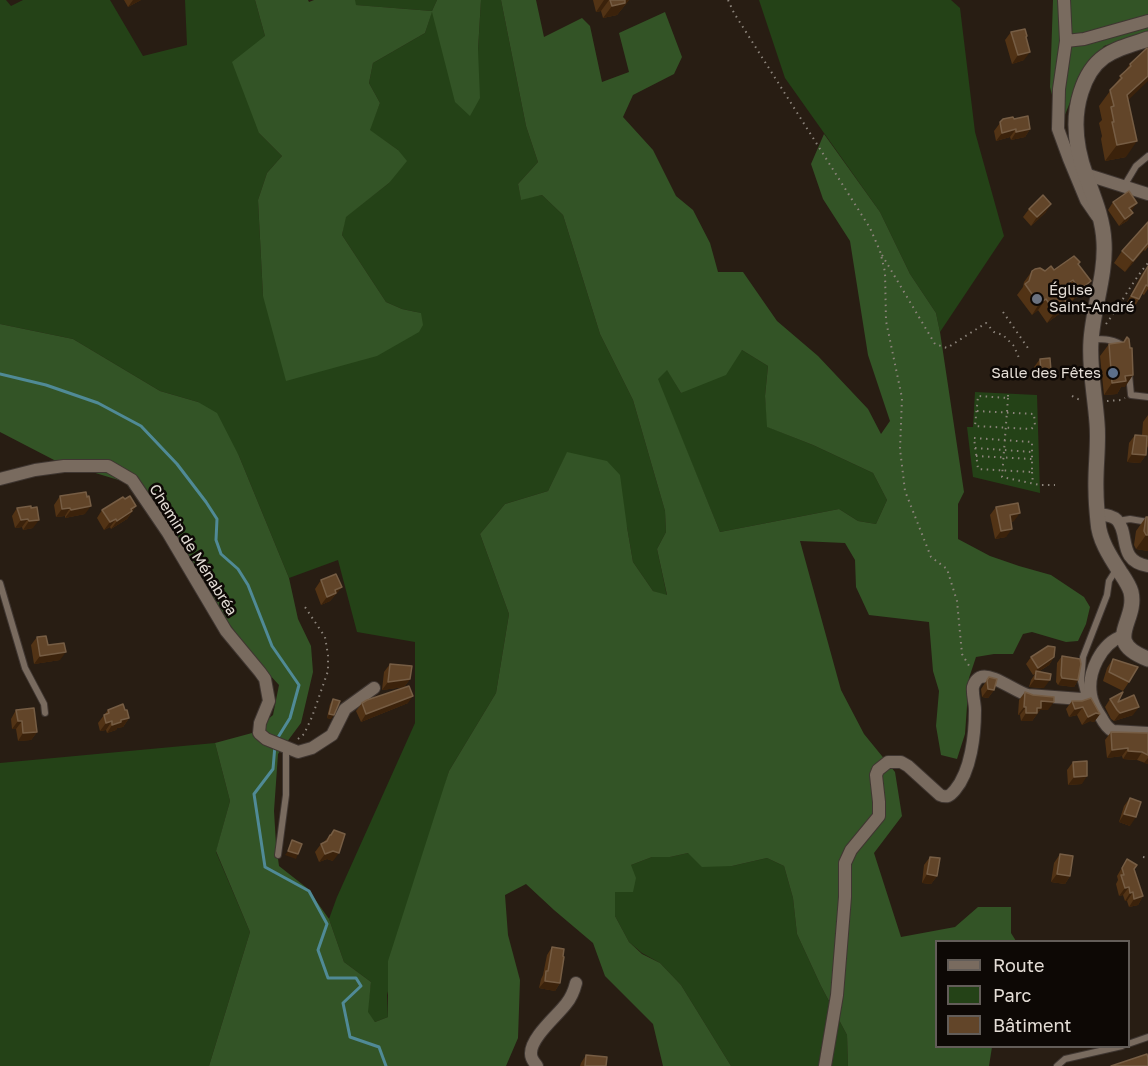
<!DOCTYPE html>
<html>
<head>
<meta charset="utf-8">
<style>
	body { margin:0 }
	#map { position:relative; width:1148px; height:1066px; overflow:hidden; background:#281d13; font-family:"Golos Text",sans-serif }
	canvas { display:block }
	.legend { position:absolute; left:935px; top:940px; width:195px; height:108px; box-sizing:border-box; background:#0d0805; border:2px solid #635d59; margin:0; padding:8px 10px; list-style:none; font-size:18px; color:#e4ddd6 }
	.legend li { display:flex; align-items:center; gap:12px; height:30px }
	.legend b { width:30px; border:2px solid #635d59 }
</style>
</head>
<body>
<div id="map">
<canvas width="1148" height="1066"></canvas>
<ul class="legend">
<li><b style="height:8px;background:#796b5f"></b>Route</li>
<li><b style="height:16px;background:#244217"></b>Parc</li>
<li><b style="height:16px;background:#624529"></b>Bâtiment</li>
</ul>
</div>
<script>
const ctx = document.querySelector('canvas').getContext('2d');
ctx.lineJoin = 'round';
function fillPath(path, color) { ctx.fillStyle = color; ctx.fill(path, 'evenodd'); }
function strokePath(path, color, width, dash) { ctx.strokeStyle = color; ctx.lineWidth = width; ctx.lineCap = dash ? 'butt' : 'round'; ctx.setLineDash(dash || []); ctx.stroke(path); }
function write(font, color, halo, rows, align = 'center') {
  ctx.font = font + ' "Golos Text",sans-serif'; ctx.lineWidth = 5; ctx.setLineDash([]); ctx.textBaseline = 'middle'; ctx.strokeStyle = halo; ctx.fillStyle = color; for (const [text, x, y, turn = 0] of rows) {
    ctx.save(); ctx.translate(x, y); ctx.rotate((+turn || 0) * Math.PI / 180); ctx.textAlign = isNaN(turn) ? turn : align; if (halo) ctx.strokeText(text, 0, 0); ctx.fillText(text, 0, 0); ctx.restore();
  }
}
const green = new Path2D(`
	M0 0H6L11 6 23 0H110L143 56 187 45 185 0H255L265 36 259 133 282 156 267 173 258 200 263 296 421 313 402 309 386 302 342 235 345 217 389 183 398 150 369 130 380 103 369 83 373 63 425 33 432 11 355 5V0H437L432 11 478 50 481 0H501L526 126 538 162 518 184 521 199 542 195 563 215 600 334 633 400 665 511 666 532 657 549 667 596 653 591 633 562 627 527 567 453 548 491 505 504 480 534 509 614 496 693 449 771 387 995 388 1017 375 1022 367 1012 371 982 344 962 329 919 337 897 415 723V642L357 632 338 560 289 578 239 456 198 402 160 391 73 339 0 324Z
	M759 0H951L960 8 975 132 1004 236 940 332 936 313 910 274 880 212 785 78Z
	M742 350 768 366 765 396 768 427 813 445 873 473 887 500 876 524 858 521 839 509 720 532 657 379 667 369 681 393Z
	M975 392 1037 395 1040 493 973 477 967 427H973Z
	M215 743 230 801 216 852 250 932 209 1066H0V763Z
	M688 853 732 866 767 858 784 866 793 898 797 934 821 986 847 1035 848 1066H731L681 985 660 963 642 953 629 942 615 916V892L631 865 652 857H670Z`);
const forest = new Path2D(`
	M255 0H308L309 2 314 0H355L356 5 432 11 437 0H481L478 50 480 98 470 116 455 102 432 12 425 33 373 63 369 83 380 103 370 130 398 150 407 161 389 183 346 217 342 235 386 302 402 309 421 313 423 325 419 332 377 356 286 381 263 296 258 200 267 173 282 156 259 133 232 62 265 36Z
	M501 0H536L544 37 582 18 590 26 602 82 629 72 619 33 665 12 682 57 674 74 633 95 623 117 653 150 676 196 693 210 710 243 718 272H743L777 321 818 356 868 409 881 434 890 421 868 355 850 241 823 199 811 164 824 134 880 212 910 274 936 313 940 332 964 492 958 504V539L990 556 1019 566 1051 575 1084 597 1090 607 1086 624 1078 641 1066 642 1032 632 1023 634 1013 654H994L976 657 969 678 965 734 957 759 941 755 936 726 939 691 933 671 929 622 869 615 856 587 855 560 845 543 800 541 841 690 864 734 895 772 902 816 874 853 901 937 955 927 978 907H1011V933L1016 941 936 942V1046L992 1047 989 1066H848L847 1035 821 986 797 934 793 898 784 866 767 858 732 866 702 867 688 853 670 857H652L631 865 636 878 633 892H615V916L629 942 642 954 660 963 681 985 731 1066H663L653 1024 605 976 593 943 554 910 526 884 505 895 508 935 520 980 518 1038 506 1066H209L250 932 216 851 230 801 215 743 252 733 273 715 279 685 255 659 125 482 56 461 0 432V324L73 339 160 391 198 402 217 413 239 456 289 578 298 619 311 646 313 672 301 723 278 754 274 811 276 844 279 866 307 888 329 919 344 962 371 982 368 1012 375 1022 388 1017V961L449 771 496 693 509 614 480 534 505 504 548 491 567 452 607 461 620 475 627 527 633 562 653 591 667 595 657 549 666 532 665 511 633 400 600 334 563 215 542 195 521 200 518 184 538 162 526 126ZM742 350 768 366 765 396 767 427 813 445 873 473 887 500 876 524 858 521 839 509 720 532 658 379 667 370 681 393 726 375Z
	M1053 0H1148V32L1104 46 1077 85 1060 127 1050 87Z`);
const stream = new Path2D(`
	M0 374 46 385 98 403 141 426 177 464 206 502 217 519 216 540 221 554 238 569 248 585 272 646 299 685 290 718 277 739
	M275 745 273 769 254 794 265 867 309 891 327 924 318 950 328 978H356L361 986 343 1003 350 1037 379 1047 386 1066`);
const path = new Path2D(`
	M728 0 734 13 870 228 880 251 885 272 886 321 902 398 900 449 905 491 931 557 947 569 957 601 962 654 971 669
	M882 255 935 344 947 348 986 323 994 332 1003 335 1014 346 1019 358
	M1003 312 1030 351
	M1106 324C1121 304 1132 282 1148 263
	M1072 396 1078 399 1083 400
	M1008 398 1002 477 1040 485H1055
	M1107 401 1121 400 1125 398
	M977 411 1034 414 1035 426 1031 429 975 426 978 396 1008 398V394
	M974 438 1032 442V472L978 469Z
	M975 448 1032 452
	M976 456 1032 459
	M1032 472 1033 484
	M298 739 304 734 312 717 328 671V655L325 637 305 607
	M1143 857 1148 858`);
const service = new Path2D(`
	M1124 186 1136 166 1148 156
	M1092 339C1103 339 1116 339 1124 347
	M1129 374 1131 395 1148 397
	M1118 521 1130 519 1148 522
	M0 583 25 668 44 704 45 713
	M1085 697 1081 681 1083 657 1107 595 1109 581 1114 573 1117 571
	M278 855 286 795V748
	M1128 1044 1148 1037
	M1057 1066 1065 1059 1122 1046`);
const minor = new Path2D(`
	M1064 0 1066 41 1084 39 1148 21
	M1066 41 1059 89 1058 129 1069 159 1086 200 1097 216
	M1085 174 1148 194
	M0 479 35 470 64 466H108L132 480 168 533 226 631 260 672 265 679 269 701 260 723 259 733 266 739 298 752 312 748 332 735 345 709 374 688
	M1098 514C1105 515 1112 515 1117 520 1130 534 1117 561 1148 566
	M1123 636C1101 643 1087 673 1091 695 1092 702 1097 711 1101 717 1104 723 1107 728 1113 731L1148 733
	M537 1066C534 1062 531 1059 531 1054 530 1038 557 1016 566 1004 571 998 574 991 576 983
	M825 1066 837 995 845 897V863L851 850 879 816V802L876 775 878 770 888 762H901L908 766 940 795C947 798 950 796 955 790 971 771 975 735 975 710 975 703 972 694 973 687 974 683 977 678 981 677 992 673 1016 692 1028 695L1081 699 1091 695`);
const tertiary = new Path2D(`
	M1148 39C1114 50 1093 54 1081 92 1072 120 1076 149 1086 176 1094 198 1103 219 1104 242 1106 275 1093 308 1091 341 1089 368 1095 395 1097 423 1099 445 1095 468 1096 491 1096 501 1097 512 1098 522 1099 540 1111 558 1120 572 1124 578 1129 585 1131 592 1138 622 1101 641 1148 659`);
const wall = new Path2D(`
	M124 0H141L128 7Z
	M593 0H629L617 15 603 18 601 11 596 12Z
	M1011 32 1027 36 1026 37 1024 60 1012 64 1005 40Z
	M1147 48 1128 100 1126 157 1105 161 1101 139 1102 136 1099 123 1102 120 1099 106 1130 64Z
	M1003 119H1014L1030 129 1025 137 1011 140 1010 137 996 141 994 131Z
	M1113 202 1132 210 1131 211 1133 213 1127 221 1119 226 1108 210Z
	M1029 209 1046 212 1031 226 1023 217Z
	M1148 222V247L1145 251 1144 250 1125 272 1114 263 1122 251Z
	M1078 264 1083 292 1072 301 1065 291 1061 294 1059 314 1047 323 1038 310 1032 315 1017 295 1023 287 1024 282 1032 271 1054 270Z
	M1148 266V289L1144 295 1142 294 1134 308 1126 304 1142 274Z
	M1109 344 1125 387H1121L1117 394 1104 395 1100 356Z
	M1040 359 1045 379 1036 380 1034 367Z
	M1148 415V446L1147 448 1146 455 1140 463 1127 462 1129 443 1135 435H1142L1143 422Z
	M60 496 85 514 65 518V516L56 517 54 505Z
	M125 499 136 506 127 519 111 529 110 527 104 530 97 518 102 510Z
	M31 506 33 528 23 530 22 527 15 528 12 516 17 508Z
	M996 507 1014 521 1011 522 1006 537 995 539 990 515Z
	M1146 517 1148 551 1136 549 1134 545 1136 531Z
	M321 580 342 587 330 601 321 605 315 589Z
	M37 637 48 645 60 660 34 664 31 645Z
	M1062 656 1078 680 1074 687 1058 685 1056 682 1057 663Z
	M1031 657H1054L1049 665 1038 672 1044 688 1029 687 1031 680 1035 674 1033 675 1026 664Z
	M1113 659 1129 682 1123 691 1103 681 1107 668Z
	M390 664 410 679 404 687 382 690 384 672Z
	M989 677 994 690 988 698 982 697 981 689Z
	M1025 692 1048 710H1040L1032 721H1021L1020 715H1018L1019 700Z
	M333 699 331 719 327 718 330 704Z
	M1110 699 1118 702 1133 715 1114 721 1111 719 1105 707Z
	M1072 701 1100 714 1094 722 1090 721 1082 725 1077 715 1069 717 1066 709Z
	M362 703H408L361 722 356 711Z
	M16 710 37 732 31 740 18 741 16 729H12L11 719Z
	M108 710H125L129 718 123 727 117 728 116 730 107 733 106 730 100 731 98 723Z
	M1111 732 1148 733V764L1137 760 1123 759 1122 756 1107 758 1105 740Z
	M1073 762 1082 784 1068 785 1067 770Z
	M1130 798V826L1119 822 1124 806Z
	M334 830 333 861 327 859 319 862 315 852 321 844 324 842Z
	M1060 854 1070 876 1065 884 1051 882 1054 863Z
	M930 857 937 876 931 884 922 883 924 865Z
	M1127 859 1134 869 1143 896 1138 905 1129 907 1127 901H1125L1123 895 1119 896 1116 884 1118 880 1117 876Z
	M552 947 563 956 560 983 555 991 539 988 541 979 543 975 547 955Z
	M586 1055 606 1066H580L581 1063Z`);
const shadedWall = new Path2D(`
	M133 0H141L128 7Z
	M604 0H609L601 11 596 12Z
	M624 0H629L617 15 603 18 612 6Z
	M1030 52 1024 60 1012 64 1018 55Z
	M1148 76V81L1116 112 1127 95Z
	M1016 129 1010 137 996 141 1002 133Z
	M1030 129 1025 137 1011 140 1016 132Z
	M1137 141 1126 157 1105 161 1117 145Z
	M1137 203 1132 210 1124 216 1129 208Z
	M1051 204 1046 212 1031 226 1037 217Z
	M1133 213 1127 221 1119 226 1125 219Z
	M1148 243 1144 250 1125 272 1133 261Z
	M1073 280 1065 291 1051 301 1058 290Z
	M1091 281 1083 292 1072 301 1080 290Z
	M1046 299 1038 310 1032 315 1039 304Z
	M1067 303 1059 314 1047 323 1055 312Z
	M1051 371 1045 379 1036 380 1041 372Z
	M1133 375 1125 387H1121L1117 394 1104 395 1112 383 1125 376Z
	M1132 454 1146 455 1140 463 1127 462Z
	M91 506 85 514 65 518 71 510Z
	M136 506 127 519 111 529 117 521Z
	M70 508 65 516 56 517 62 509Z
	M1020 513 1014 521 1004 524 1010 515Z
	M28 519 22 527 15 528 21 520Z
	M116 519 110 527 104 530 110 522Z
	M39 520 33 528 23 530 29 521Z
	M1012 529 1006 537 995 539 1001 531Z
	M1146 535H1148V551L1136 549Z
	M342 587 330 601 321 605 327 597 335 590Z
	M66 652 60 660 34 664 40 656Z
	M1054 657 1049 665 1036 673V671L1033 675 1038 668Z
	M1062 678 1078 680 1074 687 1058 685Z
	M410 679 404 687 382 690 388 682Z
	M1035 679 1050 680 1044 688 1029 687Z
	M988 689 994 690 988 698 982 697Z
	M413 696 408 703 361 722 366 714Z
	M1041 701 1054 702 1048 710H1040L1032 721H1021L1026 713Z
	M1024 707H1026L1020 715H1018Z
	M1083 707 1077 715 1069 717 1075 709Z
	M1139 707 1133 715 1114 721 1120 713Z
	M1096 713 1100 714 1094 722 1090 721 1082 725 1088 717Z
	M329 714 334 715 331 719 327 718Z
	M129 718 123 727 117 728 116 730 107 733 112 725 121 720Z
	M18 721H22L16 729H12Z
	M112 721 106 730 100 731 106 723Z
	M37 732 31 740 18 741 23 733Z
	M1128 748 1122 756 1107 758 1112 750Z
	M1128 751 1142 752 1137 760 1123 759Z
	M1148 758V764L1144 763Z
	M1087 776 1082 784 1068 785 1074 777Z
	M1124 814 1136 817 1130 826 1119 822Z
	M288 851 298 854 296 859 285 855Z
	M333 851 339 853 333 861 327 859 319 862 325 854Z
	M927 874 937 876 931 884 922 883Z
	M1057 874 1070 876 1065 884 1051 882Z
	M1129 887 1123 895 1119 896 1125 888Z
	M1133 892 1127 901H1125L1130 893Z
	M1143 896 1138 905 1129 907 1134 899Z
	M545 981 560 983 555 991 539 988Z`);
const building = new Path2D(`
	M610 0H625V3L612 6Z
	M1025 29 1027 36 1026 37 1030 52 1018 55 1011 32Z
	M1147 48 1148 49V76L1127 95 1137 141 1117 145 1112 122H1114L1111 107 1114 106 1110 90 1122 78 1120 76 1131 66 1130 64Z
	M1028 116 1030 129 1016 132V129L1002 133 1000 122 1003 119 1013 117 1014 119Z
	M1129 191 1137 203 1129 208 1133 213 1125 219 1113 202Z
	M1043 195 1051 204 1037 217 1029 209Z
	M1148 222V243L1133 261 1122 251Z
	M1074 256 1080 262 1078 264 1091 281 1080 290 1073 280 1058 290 1067 303 1055 312 1046 299 1039 304 1025 284 1029 281 1032 271 1035 269 1040 268 1045 271 1051 266 1054 270Z
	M1148 266V286L1146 285 1139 299 1131 296Z
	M1127 337 1129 339 1130 348H1132L1133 375 1125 376 1126 381 1112 383 1109 344 1124 342Z
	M1050 358 1051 371 1041 372 1040 359Z
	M1135 435 1147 436 1146 455 1132 454Z
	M86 492 87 497 89 496 91 506 71 510 70 508 62 509 60 496Z
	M130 496 136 506 131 509 132 511 117 521 116 519 110 522 102 510 123 497 125 499Z
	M1018 503 1020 513 1010 515 1012 529 1001 531 996 507Z
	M31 506V508L37 507 39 520 29 521 28 519 21 520 17 508Z
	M1146 517H1148V535H1146L1144 531Z
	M336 574 342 587 335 590 336 593 327 597 321 580Z
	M46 636 48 645 64 643 66 652 40 656 37 637Z
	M1048 646 1055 647 1054 657 1038 668 1031 657Z
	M1062 656 1080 659 1081 664 1078 680 1062 678 1061 675Z
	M1113 659 1138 667 1129 682 1109 672Z
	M390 664 412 666 410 679 388 682Z
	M1036 671 1051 674 1050 680 1035 679Z
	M989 677 997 679 994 690 988 689 987 680Z
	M409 686 413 696 366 714 362 703 367 700Z
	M1025 692 1033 695 1054 697V702L1041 701V708H1037V713H1026V707H1024Z
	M1123 692 1118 702 1134 695 1139 707 1120 713 1117 710 1110 699Z
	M1091 698 1100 714 1096 713 1088 717 1083 707 1075 709 1072 701H1082Z
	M333 699 340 701 334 715 329 714Z
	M123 704 125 710H127L129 718 121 720V722L112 725V721L106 723 104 715 109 713 108 710Z
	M34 708 37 732 23 733 22 721H18L16 710Z
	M1111 732 1148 733V755L1142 752 1128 751V748L1112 750Z
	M1087 761V776L1074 777 1073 762Z
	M1130 798 1141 802 1136 817 1124 814Z
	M334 830 345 834 339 853 333 851 325 854 321 844 327 841 330 835H331Z
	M292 840 302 844 298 854 288 851Z
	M1060 854 1073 856 1070 876 1057 874Z
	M930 857 940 858 937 876 927 874Z
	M1127 859 1137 865 1134 869 1143 896 1134 899 1133 892 1130 893 1129 887 1125 888 1121 875H1124L1122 868Z
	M552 947 564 949 563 956 564 957 560 983 545 981 546 971H548Z
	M1147 1054 1148 1058V1066H1111Z
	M586 1055 607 1057 606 1066H585Z`);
const markers = [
	[1037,299,6,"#6b7280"],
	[1113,373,6,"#5c6f8a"]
];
const poiNames = [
	["Église",1049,290],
	["Saint-André",1049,307],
	["Salle des Fêtes",1101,373,"right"]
];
const streetNames = [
	["Chemin de Ménabréa",193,550,58]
];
fillPath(green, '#244217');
fillPath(forest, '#335426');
strokePath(stream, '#508a96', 3);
strokePath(service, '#3f3631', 8);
strokePath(minor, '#3f3631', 14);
strokePath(tertiary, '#3f3631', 17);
strokePath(path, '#8c847b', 2, [1.5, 4.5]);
strokePath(service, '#796b5f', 6);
strokePath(minor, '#796b5f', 12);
strokePath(tertiary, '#796b5f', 15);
fillPath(wall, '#523315');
fillPath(shadedWall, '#3b220b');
fillPath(building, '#624529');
strokePath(building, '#765d44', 1.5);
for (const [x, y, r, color] of markers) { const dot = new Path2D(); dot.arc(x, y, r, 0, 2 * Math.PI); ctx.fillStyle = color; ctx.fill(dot); strokePath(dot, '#0d0805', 2); }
write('15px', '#e4ddd6', '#0d0805', poiNames, 'left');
write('15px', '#e4ddd6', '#0d0805', streetNames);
</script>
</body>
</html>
